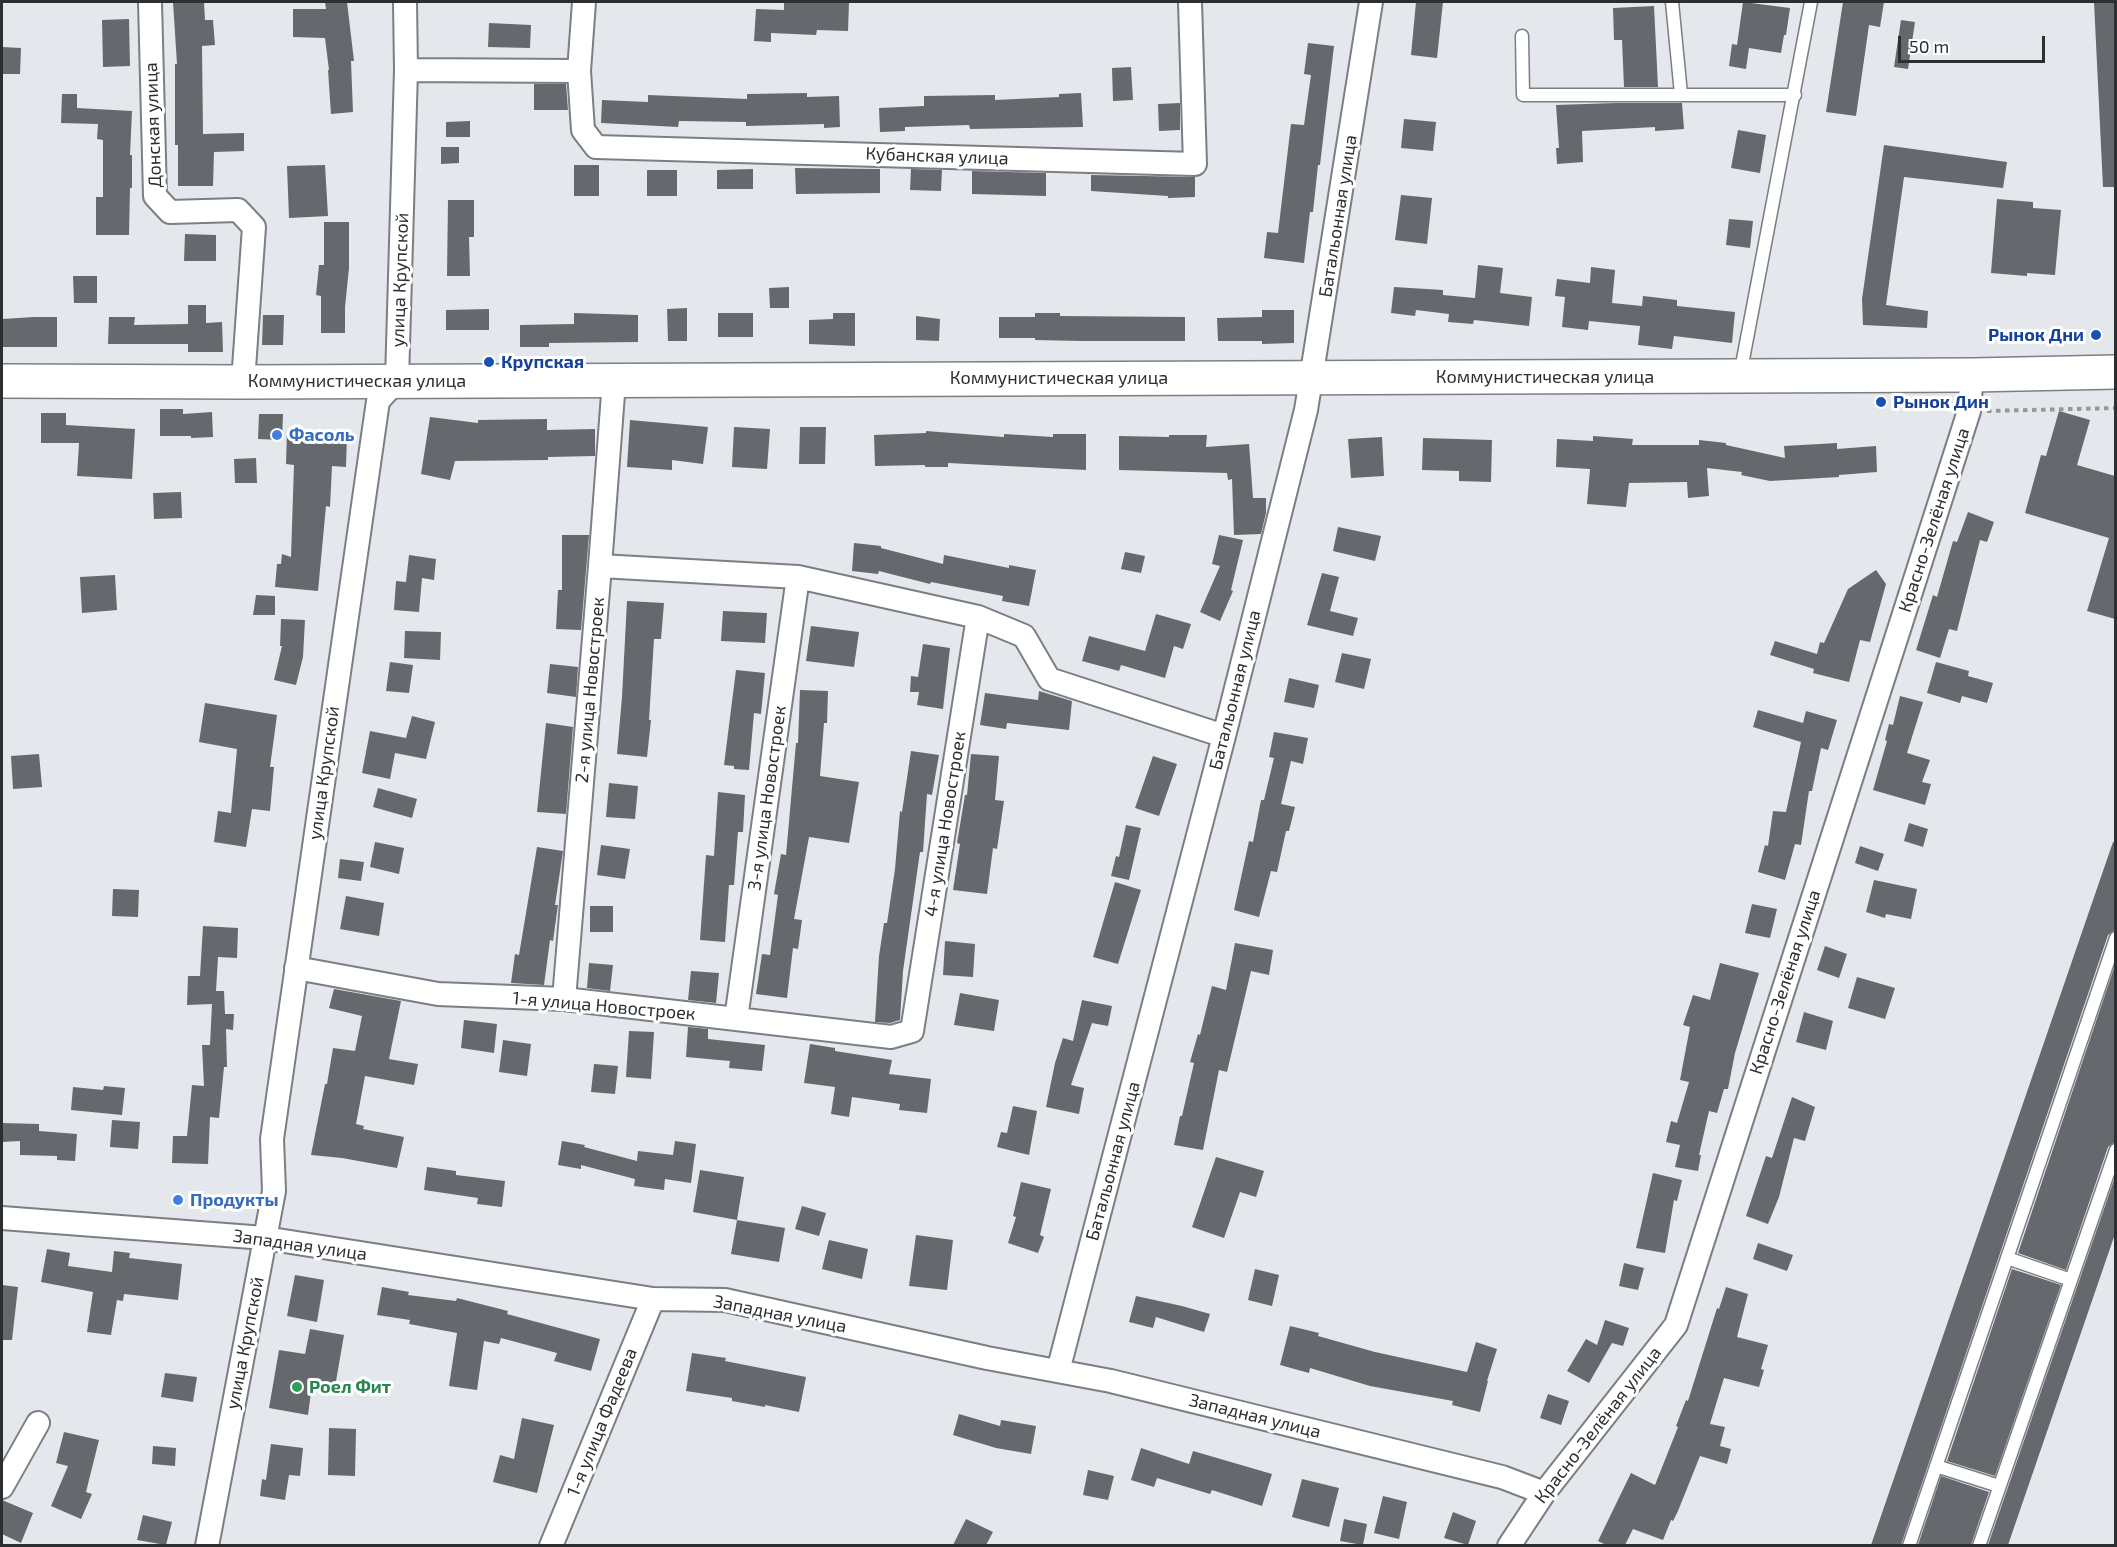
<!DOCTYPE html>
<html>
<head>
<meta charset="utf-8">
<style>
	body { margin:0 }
	#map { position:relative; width:2117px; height:1547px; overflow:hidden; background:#e4e8ed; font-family:"Exo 2",sans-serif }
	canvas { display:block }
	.frame { position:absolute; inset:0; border:3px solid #2c2e30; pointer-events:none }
	.scale { position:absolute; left:1898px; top:36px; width:147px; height:27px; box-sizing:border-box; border:3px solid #2c2e30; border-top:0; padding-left:8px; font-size:18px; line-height:21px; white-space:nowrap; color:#2c2e30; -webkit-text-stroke:4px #fff; paint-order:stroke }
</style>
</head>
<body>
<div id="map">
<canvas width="2117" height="1547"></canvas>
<div class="frame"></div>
<div class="scale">50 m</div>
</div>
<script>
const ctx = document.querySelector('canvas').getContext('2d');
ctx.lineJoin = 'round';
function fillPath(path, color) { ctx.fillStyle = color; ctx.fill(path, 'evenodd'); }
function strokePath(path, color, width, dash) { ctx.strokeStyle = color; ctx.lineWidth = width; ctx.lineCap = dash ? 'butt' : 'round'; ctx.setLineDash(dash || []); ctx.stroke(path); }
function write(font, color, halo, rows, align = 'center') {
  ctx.font = font + ' "Exo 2",sans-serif'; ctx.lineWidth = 6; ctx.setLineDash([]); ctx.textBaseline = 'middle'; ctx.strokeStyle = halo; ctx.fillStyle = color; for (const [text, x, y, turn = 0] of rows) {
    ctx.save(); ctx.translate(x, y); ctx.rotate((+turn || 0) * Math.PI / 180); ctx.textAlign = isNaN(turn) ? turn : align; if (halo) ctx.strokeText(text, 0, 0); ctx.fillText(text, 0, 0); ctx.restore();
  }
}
const building = new Path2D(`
	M173 2H204L205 20H213L215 45 202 46 203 134 244 133V151L214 152 213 186H178V145H175V64H177Z
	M325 2H347L354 61H351L353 112 331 114 328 70H329L325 38 293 37V9H326Z
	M784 2H849L848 31 817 30 816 35 771 33V42L754 41 756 9 784 10Z
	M1416 2H1443L1437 58 1411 55Z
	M1743 2 1790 8 1786 35H1784L1781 53 1749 48 1746 69 1729 66 1732 44 1737 45Z
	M1843 2H1884L1880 27 1869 25 1856 116 1826 112Z
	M2094 2H2115V187H2103Z
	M1654 6 1658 87H1624L1622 40H1614L1613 8Z
	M129 19 130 66 103 67 102 20Z
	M1901 20 1915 22 1908 69 1894 67Z
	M489 23 531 25 530 48 488 47Z
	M1308 43 1334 46 1320 165H1318L1313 212H1310L1304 263 1264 258 1267 232 1278 233 1291 124 1304 125 1311 75 1304 74Z
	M2 47 21 48 20 74H2Z
	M1131 67 1133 100 1113 101 1112 68Z
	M534 84H566L568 110H534Z
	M807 93V97L839 96 840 127 824 128V124L746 126V122L679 121 678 127 601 123 602 100 648 102V95L747 99V94Z
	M1081 93 1083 127 970 129 969 125 905 127V131L880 132 879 108 924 106V96L995 95V100L1059 97V94Z
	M62 94H77V108L132 111 130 155H132V188H130L129 235H96V197H103V140L97 139 98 124 61 123Z
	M1180 103V130L1159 131 1158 104Z
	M1616 103H1682L1684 129 1655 131V127L1582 131 1583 162 1557 164 1556 148H1559L1556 105Z
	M1404 119 1436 122 1433 151 1401 148Z
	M470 121V137H446V122Z
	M1738 130 1766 135 1760 173 1731 168Z
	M1884 145 2007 162 2003 188 1904 177 1886 305 1928 311 1927 328 1863 325 1862 299Z
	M441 147H459V163L441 164Z
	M325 165 328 216 289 218 287 166Z
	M574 165H599V196H574Z
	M795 168 880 169V193L796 194Z
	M753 169V189H717V170Z
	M911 169 942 170 941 191 910 190Z
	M647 170H677V196H647Z
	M972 171 1046 173V196L972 194Z
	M1091 175 1195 177V197L1168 198V196L1091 191Z
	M1401 195 1432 198 1427 244 1395 240Z
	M1997 199 2033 202V208L2061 210 2055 275 2027 273V276L1991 273Z
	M448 200H474V237H469L470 276H447Z
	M1729 219 1753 221 1750 248 1726 245Z
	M324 222H349V268L345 307V333H321V296L316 295 319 265H324Z
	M185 234 216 235V261H184Z
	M1478 265 1503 268 1500 293 1532 297 1529 326 1474 320 1473 324 1448 322 1449 314 1416 310 1415 316 1391 313 1394 287 1443 290V295L1475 298Z
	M1591 267 1615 270 1612 303 1642 306 1643 296 1677 300V306L1735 312 1732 343 1674 336 1672 349 1638 345 1640 326 1589 321 1588 330 1562 327 1565 297 1555 296 1557 279 1590 283Z
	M73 276H97V303H74Z
	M789 287V308H770L769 288Z
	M188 305H206V323L222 322 223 352H188V344H108L109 317H135L134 325 188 324Z
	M687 308V341H668L667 309Z
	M489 309V330H446V310Z
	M1262 310H1294V343L1262 344V341H1218L1217 318 1262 317Z
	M574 313 638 315V342L549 343V347H520V325L574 324Z
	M718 313H753V337H718Z
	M833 313H855V346L809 344V320L833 319Z
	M1035 313H1060V316L1185 317V341H1081L1035 340V338H999V317H1035Z
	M263 315H284L283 345H262Z
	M916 316 940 319 939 341 916 340Z
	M34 317H57V347H2V319Z
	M160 409H183V414L212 412 213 437 191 438V436H160Z
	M2059 411 2090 420 2077 465 2115 476V619L2087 611 2109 538 2025 513 2041 455 2046 456Z
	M41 413H66V425L135 429 132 479 77 476 79 443H41Z
	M259 414H283L282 440 258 439Z
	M430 417 478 423V420L547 419V430L595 429V456L548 457V460L455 461 450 480 421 474Z
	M630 420 708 427 703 464 672 460V470L627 467Z
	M734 427 770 429 767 469 732 467Z
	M800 427H826L825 464H799Z
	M287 430 347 433 346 467 332 466 330 507 326 506 318 591 275 587 277 564H281L282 554 291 557 294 465 286 464Z
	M926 431 1004 437V434L1053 437V434H1086V470L948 463V467H925V465L875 466 874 435 926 433Z
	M1169 435H1207L1206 447 1249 444 1253 498H1266V513L1261 534 1234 535 1232 479 1228 480 1227 473 1119 470V436L1169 437Z
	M1593 436 1633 439 1632 445H1699V440L1726 443V445L1785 458 1784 446 1837 443V449L1876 446 1877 472 1839 475V477L1770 481 1741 475 1742 472 1707 468 1709 496 1688 498 1687 482 1629 483 1626 507 1587 504 1590 469 1556 467 1557 439 1593 441Z
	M1382 437 1384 476 1351 478 1348 439Z
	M1423 438 1492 440 1491 482 1459 481V471L1422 470Z
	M256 458 257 483H235L234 459Z
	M181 492 182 518 154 519 153 493Z
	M1968 512 1994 522 1987 542 1980 540 1957 631 1949 629 1940 658 1916 650 1933 595 1937 597 1953 541 1957 542Z
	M1338 527 1381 536 1375 561 1333 551Z
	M562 535H589L581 630 556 629 558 590H562Z
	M1219 535 1243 540 1231 590 1233 591 1220 621 1200 612 1220 566 1212 564Z
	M854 543 881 546V548L943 564 944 555 1009 568V565L1036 570 1029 606 1002 601 1003 596 931 582 930 584 879 571 878 574 852 571Z
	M1125 552 1145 556 1141 573 1121 569Z
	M409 555 436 559 434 580 422 578 419 612 394 610 396 581 406 582Z
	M1876 570 1886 584 1870 642 1860 640 1849 682 1813 673 1814 669 1770 655 1775 641 1817 654 1820 642 1824 643 1848 589Z
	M1322 573 1339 577 1330 611 1358 618 1353 636 1307 625Z
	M115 575 117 610 82 613 80 577Z
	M256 595 275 596V615H253Z
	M627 601 664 603 661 639H654L649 720H651L647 757 617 754 622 697Z
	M723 611 767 613 765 643 721 641Z
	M1156 614 1191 624 1183 649 1174 646 1165 678 1121 665 1119 671 1082 661 1089 636 1145 651Z
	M281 619 305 620 303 657 296 685 274 680 282 646H280Z
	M811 626 859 632 854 667 806 661Z
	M405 631 441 632 440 660 404 658Z
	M923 644 950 648 943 709 917 705 919 692H910L911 676 918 677Z
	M1342 653 1371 659 1364 689 1335 682Z
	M390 662 413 665 409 693 386 691Z
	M1936 662 1969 671 1968 676 1993 683 1987 703 1962 696 1960 703 1927 693Z
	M550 664 578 667 576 697 547 693Z
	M736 670 765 673 761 714 754 713 749 770 734 769V766L724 765Z
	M1289 678 1319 685 1314 708 1284 702Z
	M800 690 828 691 827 723H824L820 776 859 782 849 843 809 837 794 919 802 920 798 949 793 948 787 998 756 994 762 954 770 955 778 895 774 894 781 854 786 855 796 743H798Z
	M1039 691 1072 701 1069 730 1007 723 1006 729 980 725 985 693 1038 700Z
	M1900 696 1923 702 1907 753 1930 760 1922 782 1931 784 1925 805 1873 790 1887 741 1885 740 1889 724 1893 725Z
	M205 703 277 715 270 767H274L270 811 252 809 246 847 214 842 218 811 231 813 237 749 199 742Z
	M1758 710 1803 723 1806 711 1837 720 1828 750 1821 748 1812 791H1809L1801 845 1795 844 1785 880 1758 872 1765 845 1768 846 1773 811 1786 812 1801 742 1753 727Z
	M412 716 435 722 426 759 395 753 390 779 362 773 370 731 406 738Z
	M546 723 573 727 566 814 537 812Z
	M1274 732 1308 738 1303 764 1291 761 1281 804 1295 807 1289 831H1286L1277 872 1271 871 1259 917 1234 910 1249 841 1253 842 1261 800H1264L1274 758 1269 757Z
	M911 751 939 755 932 795 927 794 923 852H920L903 971 900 1020 890 1023 875 1022 879 956 884 923H887L895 869 900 811 902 812Z
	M39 754 42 787 13 789 11 756Z
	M971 754 999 756 995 800 1004 801 997 849 993 848 987 894 953 890 960 844 957 843 965 795H967Z
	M1153 756 1177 764 1159 816 1135 808Z
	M609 783 638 786 635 819 606 817Z
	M378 788 417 799 412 818 373 807Z
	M718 792 745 795 743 832H738L734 885H729L725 942 700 940 706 855 714 856Z
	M1909 823 1928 829 1923 847 1904 841Z
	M1126 825 1141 828 1129 880 1111 876 1116 856 1119 857Z
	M375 842 404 848 399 874 370 867Z
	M2113 842H2115V930L2108 935 1901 1545H1871Z
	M601 845 630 849 625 879 597 875Z
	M1860 846 1884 854 1878 871 1855 863Z
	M537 847 563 851 555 905H558L553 941 550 940 544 985 511 983 515 954 519 955Z
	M340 859 364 862 361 881 338 878Z
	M1874 880 1917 889 1911 919 1886 914 1885 918 1866 912Z
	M1115 882 1141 890 1118 964 1093 957Z
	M113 889 139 890 138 917 112 916Z
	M346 896 384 903 379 936 340 929Z
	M1752 904 1777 909 1770 938 1745 933Z
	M590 906H613V932H590Z
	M203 926 238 928 237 958 218 957 216 991H224L225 1014H234L233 1030 226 1029 227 1067H224L219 1118 210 1117 208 1164 172 1163 173 1136H187L192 1085 204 1086 202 1045H210L212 1004 187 1005 188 976H200Z
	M945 941 975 944 973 977 943 975Z
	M1235 943 1273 950 1269 975 1251 971 1227 1072 1219 1070 1203 1150 1174 1145 1180 1116H1182L1194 1063 1190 1062 1198 1034 1200 1035 1212 986 1226 990Z
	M1825 946 1847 954 1839 978 1817 970Z
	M589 963 613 965 610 991 587 988Z
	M1720 963 1759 973 1735 1053 1728 1089H1724L1717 1113 1709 1111 1699 1155H1701L1698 1171 1675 1167 1680 1145 1666 1142 1671 1121 1677 1123 1689 1082 1680 1080 1690 1027 1683 1025 1693 995 1710 1000Z
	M2115 965V1142L2108 1147 2066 1270 2018 1253Z
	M691 971 719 973 716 1003 688 1000Z
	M1857 977 1895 988 1885 1019 1848 1008Z
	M334 989 401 1001 389 1059 418 1064 414 1085 365 1076 356 1124 364 1126 363 1129 404 1137 397 1168 342 1158 311 1155 325 1084H327L333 1048 355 1051 362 1016 329 1008Z
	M960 993 999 1000 994 1031 954 1025Z
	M1082 1000 1112 1006 1108 1026 1092 1023 1071 1085 1084 1088 1079 1114 1046 1107 1055 1063 1063 1038 1073 1041Z
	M1804 1012 1833 1021 1826 1050 1796 1042Z
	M464 1020 497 1024 494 1053 461 1048Z
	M688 1027 708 1029V1039L765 1045 762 1071 729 1068 730 1061 686 1057Z
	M629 1031 654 1032 651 1079 626 1077Z
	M503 1040 531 1044 527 1076 499 1072Z
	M810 1044 835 1048V1051L892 1060 889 1074 931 1079 927 1113 899 1110 900 1104 852 1097 849 1117 831 1114 835 1087 804 1083Z
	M594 1064 618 1066 615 1094 591 1092Z
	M104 1086 125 1088 122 1115 71 1110 73 1087 103 1090Z
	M1792 1097 1815 1107 1805 1141 1794 1138 1779 1197 1768 1224 1746 1216 1766 1156 1772 1158Z
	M1013 1106 1037 1111 1029 1155 997 1147 1001 1132 1007 1133Z
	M112 1120 140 1122 138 1149 110 1147Z
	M2 1123 39 1124V1131L77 1134 75 1161 57 1160V1156L20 1155V1141L2 1142Z
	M562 1141 585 1145 584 1147 637 1161 638 1151 673 1155 675 1141 696 1144 691 1183 665 1179 664 1190 634 1186 635 1179 581 1165V1169L558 1165Z
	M1216 1157 1264 1171 1256 1197 1240 1192 1224 1238 1192 1227Z
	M427 1167 456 1171V1175L505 1181 502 1207 477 1204 478 1198 424 1190Z
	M700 1170 744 1177 737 1220 693 1212Z
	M1653 1173 1682 1180 1677 1201 1674 1200 1665 1253 1636 1248Z
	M2115 1177V1234L2008 1545H1988Z
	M1021 1182 1051 1189 1040 1235 1044 1237 1038 1253 1008 1243 1016 1217 1013 1216Z
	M802 1206 826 1213 819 1236 795 1229Z
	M737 1220 785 1228 779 1262 731 1254Z
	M916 1235 953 1240 947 1290 909 1286Z
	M829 1240 868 1249 862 1279 822 1269Z
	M1758 1243 1793 1255 1787 1271 1753 1259Z
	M47 1249 70 1253 68 1266 112 1272 114 1251 130 1253 129 1258 182 1264 178 1300 124 1294 123 1301 117 1300 111 1335 87 1332 93 1292 41 1282Z
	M1624 1263 1644 1268 1638 1290 1619 1286Z
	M1255 1269 1279 1275 1272 1306 1248 1300Z
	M2012 1269 2061 1285 1995 1476 1947 1461Z
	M295 1275 324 1280 317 1322 287 1316Z
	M2 1285 18 1287 12 1340H2Z
	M382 1287 409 1292 408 1295 456 1301 457 1298 508 1311 507 1314 600 1339 591 1371 554 1361 557 1353 501 1338 499 1344 484 1341 477 1390 449 1386 457 1333 409 1324 410 1320 377 1315Z
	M1726 1287 1748 1294 1737 1337 1768 1345 1761 1369 1764 1370 1759 1387 1724 1378 1710 1424 1725 1427 1720 1446 1731 1449 1727 1464 1700 1456 1678 1511 1673 1521 1671 1520 1663 1540 1633 1529 1625 1545H1606L1598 1541 1631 1473 1655 1485 1678 1427 1676 1426 1686 1400 1688 1401 1717 1308 1719 1309Z
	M1136 1296 1182 1306 1210 1314 1204 1332 1156 1317 1153 1328 1129 1322Z
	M1605 1320 1629 1328 1623 1346 1612 1343 1589 1383 1567 1371 1586 1339 1597 1345Z
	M1290 1326 1319 1333 1318 1336 1375 1352 1467 1372 1476 1342 1497 1349 1487 1381H1488L1480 1412 1452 1405 1453 1401 1370 1386 1310 1368 1309 1373 1280 1365Z
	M310 1329 344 1335 335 1387 312 1385 308 1415 269 1408 279 1350 305 1354Z
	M692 1353 726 1358 725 1361 806 1377 799 1412 765 1405V1407L732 1401V1398L686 1391Z
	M165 1373 197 1377 193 1402 161 1397Z
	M1548 1394 1569 1401 1561 1425 1540 1418Z
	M959 1414 1000 1426 1001 1420 1036 1426 1031 1454 996 1448 953 1435Z
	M522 1418 554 1425 537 1493 493 1482 500 1455 514 1459Z
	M329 1428 356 1429 355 1476 328 1475Z
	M64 1432 99 1440 86 1492 92 1494 81 1519 51 1506 68 1466 56 1463Z
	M271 1444 303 1448 300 1476 289 1475 285 1500 260 1496 262 1479 266 1480Z
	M153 1446 176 1448 175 1466 152 1464Z
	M1141 1448 1189 1464 1193 1451 1272 1474 1262 1506 1212 1490 1210 1494 1157 1478 1154 1487 1131 1480Z
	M1088 1470 1114 1476 1108 1500 1083 1495Z
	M1941 1476 1989 1492 1971 1545H1918Z
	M1302 1479 1339 1488 1329 1527 1292 1517Z
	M1383 1496 1407 1502 1399 1539 1374 1533Z
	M2 1500 33 1513 21 1543 2 1534Z
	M1453 1512 1476 1521 1468 1545 1444 1538Z
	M143 1515 172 1522 166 1545 137 1540Z
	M966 1519 993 1532 986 1545H953Z
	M1344 1519 1367 1524 1363 1545 1340 1541Z`);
const path = new Path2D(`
	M1987 411 2116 408`);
const service = new Path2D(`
	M1672 2 1681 94
	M1522 36 1523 95H1795
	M1740 375 1811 2
	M2007 1258 2071 1280
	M1936 1466 1999 1486
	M1909 1546 2116 938
	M1979 1546 2116 1150`);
const minor = new Path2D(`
	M150 2 155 196 170 212 238 210 254 227 243 382
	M584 2 579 71 583 130 596 147 1195 164 1190 2
	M406 70 579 71
	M600 566 798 577 978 617 1024 636 1049 679 1224 736
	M296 968 438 994 564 999 891 1037 912 1031 978 617
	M564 999 600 566 614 381
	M736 1019 798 577
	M2 1218 265 1238 653 1299 725 1300 987 1358 1111 1381 1502 1477 1544 1493
	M1058 1371 1224 736 1306 410 1371 2
	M2 1487 38 1423
	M207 1546 274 1191 272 1139 378 401 397 380 406 70 405 2
	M551 1546 653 1299
	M1509 1546 1544 1493 1676 1325 1969 411 1972 375`);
const secondary = new Path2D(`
	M2 381 243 382 1740 376 1972 375 2116 372`);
const markers = [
	[2096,335,6,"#1a4fb4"],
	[489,362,6,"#1a4fb4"],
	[1881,402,6,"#1a4fb4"],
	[277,435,6,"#3f7fe0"],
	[178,1200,6,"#3f7fe0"],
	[297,1387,6,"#2e9e5b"]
];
const streetNames = [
	["Донская улица",153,125,-92],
	["Кубанская улица",937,156,2],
	["Батальонная улица",1338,216,-81],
	["улица Крупской",400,280,-88],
	["Коммунистическая улица",1545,377],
	["Коммунистическая улица",1059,378],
	["Коммунистическая улица",357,381],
	["Красно-Зелёная улица",1934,520,-72],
	["2-я улица Новостроек",590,690,-85],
	["Батальонная улица",1235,690,-76],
	["улица Крупской",324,773,-82],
	["3-я улица Новостроек",767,798,-82],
	["4-я улица Новостроек",945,824,-81],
	["Красно-Зелёная улица",1785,982,-72],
	["1-я улица Новостроек",604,1006,5],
	["Батальонная улица",1113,1161,-75],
	["Западная улица",300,1245,8],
	["Западная улица",780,1314,11],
	["улица Крупской",245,1343,-79],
	["Западная улица",1255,1416,14],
	["1-я улица Фадеева",602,1422,-68],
	["Красно-Зелёная улица",1598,1425,-52]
];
const transitNames = [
	["Рынок Дни",2084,335,"right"],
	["Крупская",501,362],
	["Рынок Дин",1893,402]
];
const shopNames = [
	["Фасоль",289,435],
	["Продукты",190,1200]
];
const leisureNames = [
	["Роел Фит",309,1387]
];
fillPath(building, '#65696d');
strokePath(service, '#7b7f83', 15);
strokePath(minor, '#7b7f83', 26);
strokePath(secondary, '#7b7f83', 36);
strokePath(path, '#94989b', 4, [4.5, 4.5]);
strokePath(service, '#fff', 12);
strokePath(minor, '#fff', 22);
strokePath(secondary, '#fff', 33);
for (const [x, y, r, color] of markers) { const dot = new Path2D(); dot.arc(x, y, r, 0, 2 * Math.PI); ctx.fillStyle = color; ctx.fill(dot); strokePath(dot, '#fff', 2); }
write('18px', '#2c2e30', '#fff', streetNames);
write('bold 18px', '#164399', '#fff', transitNames, 'left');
write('bold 18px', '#366cbe', '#fff', shopNames, 'left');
write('bold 18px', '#27864d', '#fff', leisureNames, 'left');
</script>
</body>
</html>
